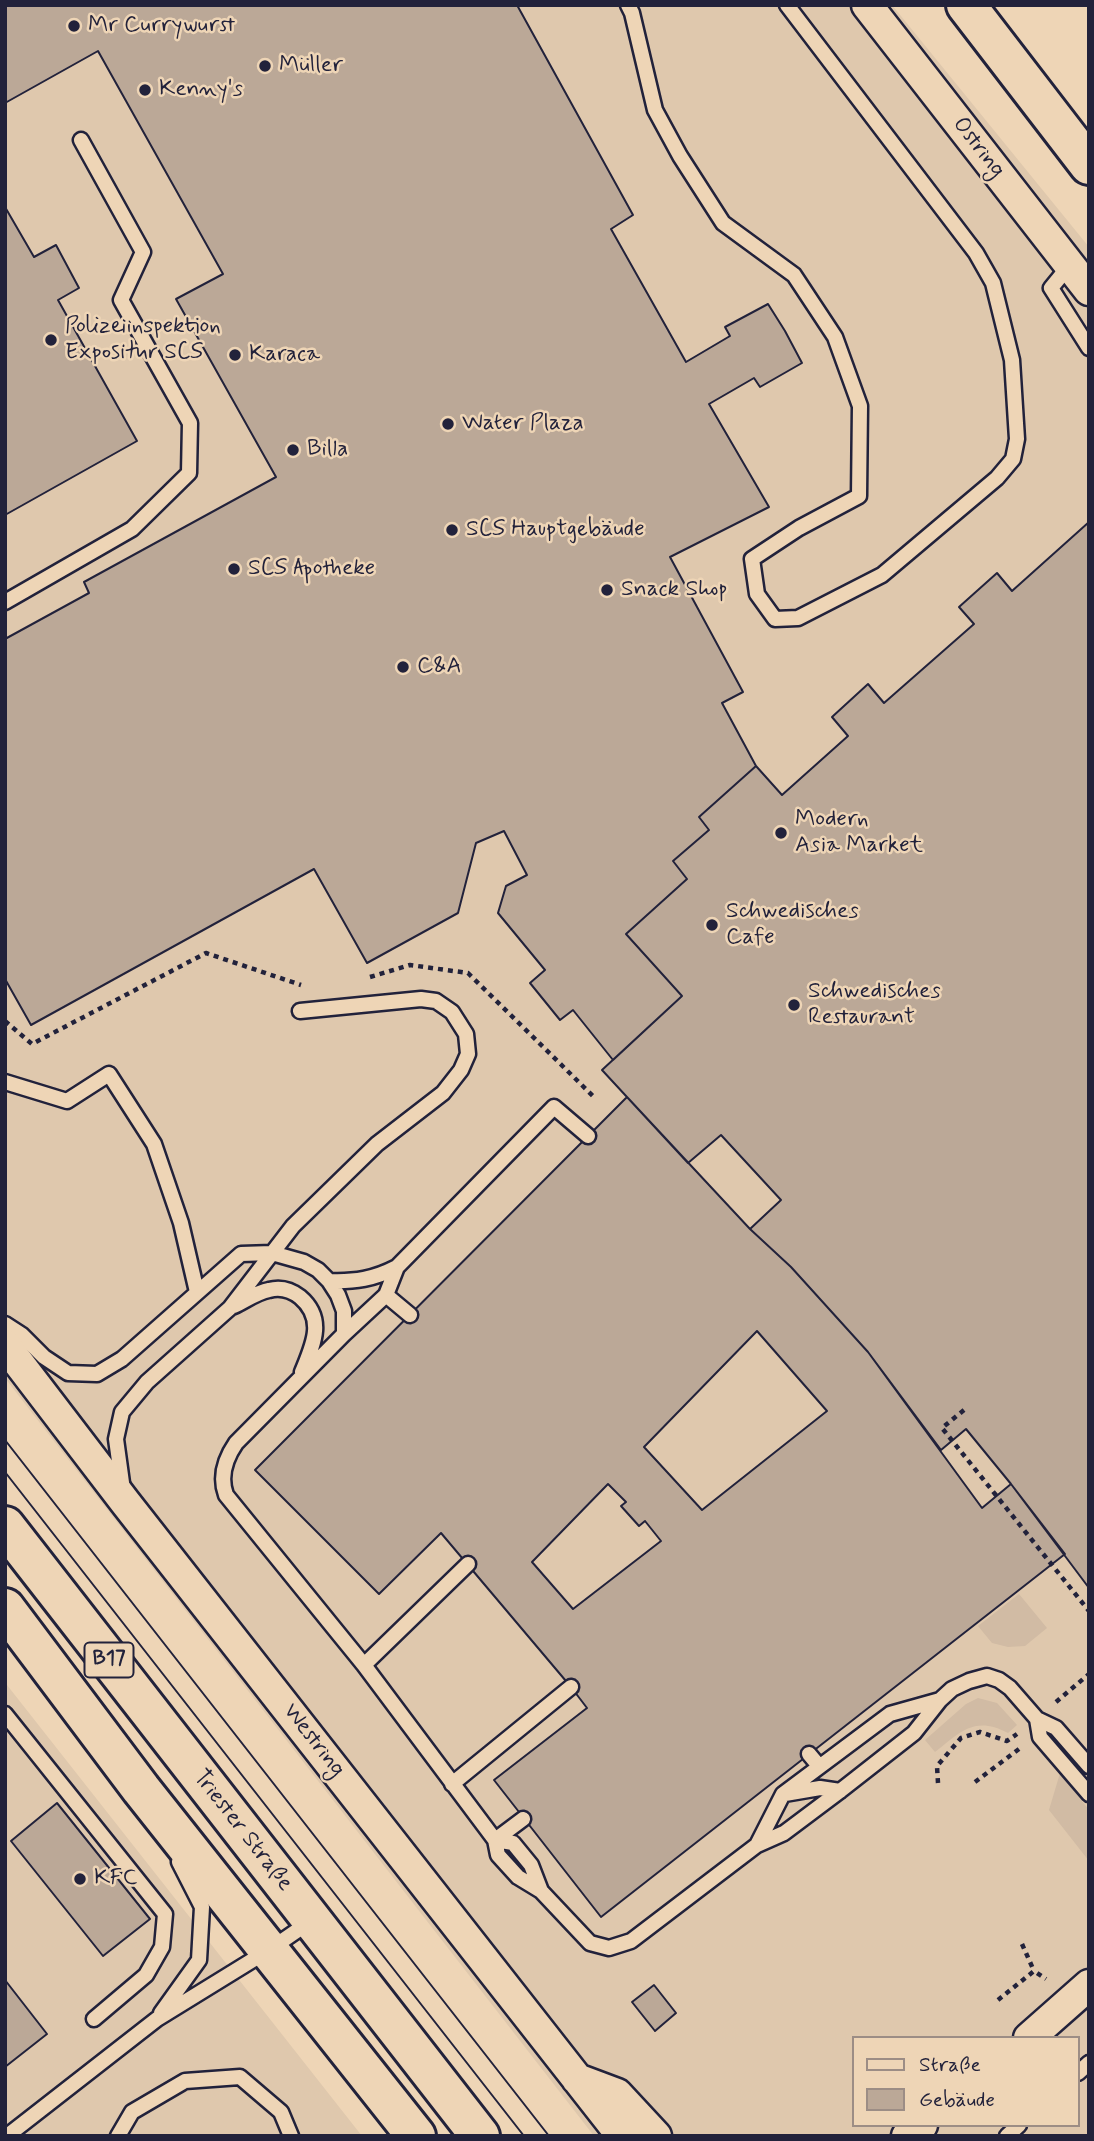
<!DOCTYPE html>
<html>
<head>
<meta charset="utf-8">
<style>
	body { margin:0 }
	#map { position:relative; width:1094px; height:2141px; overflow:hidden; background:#eed5b6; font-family:Mynerve,sans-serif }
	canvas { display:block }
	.frame { position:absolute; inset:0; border:7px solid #22223b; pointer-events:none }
	.legend { position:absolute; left:852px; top:2036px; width:228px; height:91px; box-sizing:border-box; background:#eed5b6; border:2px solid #9c8d85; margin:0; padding:9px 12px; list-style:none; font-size:21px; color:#22223b }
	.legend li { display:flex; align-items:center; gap:14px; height:35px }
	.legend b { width:35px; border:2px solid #9c8d85 }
</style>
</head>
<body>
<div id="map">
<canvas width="1094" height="2141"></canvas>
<div class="frame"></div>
<ul class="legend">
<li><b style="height:9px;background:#eed5b6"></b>Straße</li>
<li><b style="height:19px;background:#bba897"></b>Gebäude</li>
</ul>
</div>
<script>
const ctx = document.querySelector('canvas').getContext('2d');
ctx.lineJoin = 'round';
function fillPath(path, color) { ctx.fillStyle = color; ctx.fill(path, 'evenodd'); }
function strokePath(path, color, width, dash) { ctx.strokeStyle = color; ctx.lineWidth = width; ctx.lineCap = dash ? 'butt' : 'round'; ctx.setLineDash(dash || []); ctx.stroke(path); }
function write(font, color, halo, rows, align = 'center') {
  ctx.font = font + ' Mynerve,sans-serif'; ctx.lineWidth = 5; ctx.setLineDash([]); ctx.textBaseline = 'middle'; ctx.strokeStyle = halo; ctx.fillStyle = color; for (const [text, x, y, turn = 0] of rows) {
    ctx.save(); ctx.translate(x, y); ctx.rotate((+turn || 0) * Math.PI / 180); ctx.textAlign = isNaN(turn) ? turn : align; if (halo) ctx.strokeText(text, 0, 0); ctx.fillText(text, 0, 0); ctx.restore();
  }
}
const built = new Path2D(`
	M5 5H892L1089 247V2136H594L5 1378ZM854 2038H1078V2125H854Z
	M5 1682 7 1685 362 2136H5Z`);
const green = new Path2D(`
	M1019 1594 1047 1628 1025 1646 1008 1647 992 1643 978 1626Z
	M978 1698 997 1703 1017 1725 1008 1733C975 1715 960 1732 935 1752L925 1740 966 1704Z
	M1060 1773 1089 1810V1861L1049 1810Z`);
const building = new Path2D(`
	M5 5H517L633 215 611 229 686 362 730 336 725 327 768 304 785 331 802 363 760 387 754 378 709 404 769 507 670 557 743 692 722 703 756 766 699 817 709 830 673 861 687 879 626 934 682 996 613 1060 573 1010 560 1020 530 983 545 970 498 913 506 886 527 875 504 831 476 843 458 913 367 963 314 869 31 1025 5 979V639L89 593 84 582 276 477 176 299 223 274 98 51 5 103Z
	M5 207 34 257 56 245 79 288 58 300 137 441 5 515Z
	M1089 522V1588L1011 1484 966 1429 941 1450 868 1352 791 1267 750 1229 781 1200 721 1135 688 1163 602 1070 682 996 626 934 687 879 673 861 709 830 699 817 756 766 782 795 848 736 832 717 868 684 884 703 974 624 959 607 997 573 1012 591Z
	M627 1097 750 1229 791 1267 868 1352 982 1508 1011 1484 1065 1554 601 1917 494 1780 587 1708 571 1687 441 1533 379 1594 255 1470ZM757 1331 827 1411 702 1510 644 1447ZM608 1484 626 1502 621 1506 639 1526 645 1521 661 1541 573 1609 532 1562Z
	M57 1803 150 1919 103 1956 11 1841Z
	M5 1980 47 2034 5 2067Z
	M654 1985 676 2013 655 2031 632 2002Z`);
const path = new Path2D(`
	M370 977 410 965 468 973 595 1098
	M5 1021 32 1044 206 953 301 985
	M964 1410 942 1428 1089 1611
	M1056 1702 1089 1674
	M975 1782 1019 1749
	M938 1783 937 1766 961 1738 980 1732 1007 1741 1017 1734
	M1022 1944 1034 1971
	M998 2000 1034 1971 1046 1979`);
const lane = new Path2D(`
	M628 5 632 13 655 110 680 156 723 223 794 275 835 337 860 406 859 496 799 528 752 559 757 594 775 619 798 618 882 575 997 478 1013 459 1017 439 1012 360 993 283 976 253 787 5
	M1069 266 1051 288 1089 348
	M5 602 132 529 189 473 190 423 121 300 143 252 81 140
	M5 1082 67 1101 109 1074 154 1144 181 1223 197 1292
	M397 1267 386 1295 344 1334 236 1443C225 1459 219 1476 226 1495L364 1665 495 1840 498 1855 518 1877 541 1891 590 1943 609 1948 631 1941 757 1845 784 1833 840 1791 914 1733 940 1700 952 1689 969 1681 987 1676 999 1680 1010 1688 1037 1719 1040 1737 1089 1794
	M329 1281C355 1282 374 1279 397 1267L554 1107 588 1136
	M386 1295 410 1315
	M234 1306C245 1301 257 1292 269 1290 280 1287 291 1290 300 1297 326 1319 313 1345 302 1372
	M5 1324 22 1335 44 1357 68 1373 97 1374 122 1359 241 1254 272 1253 304 1262 318 1270 329 1281 338 1295 344 1311V1334
	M123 1490 116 1439 122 1412 147 1382 230 1308 293 1226 377 1144 443 1093 461 1070 468 1054 466 1034 452 1012 436 1001 421 999 300 1011
	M364 1665 468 1564
	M5 1714 165 1914 162 1947 146 1975 94 2019
	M1037 1719 1056 1728 1089 1766
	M809 1754 819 1766
	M452 1784 571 1687
	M785 1794 820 1788 840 1791
	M495 1840 513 1843 531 1865 541 1891
	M495 1840 523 1819
	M757 1845 783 1794 890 1714 940 1700
	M161 2013 199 1960 202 1907 179 1862
	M1078 2073 1089 2063
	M7 2136 157 2019 269 1950 311 1921
	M118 2136 132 2112 185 2081 240 2077 281 2112 291 2136
	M1007 2136 1019 2125`);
const street = new Path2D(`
	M867 5 1089 290
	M5 1345 125 1502 622 2136
	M1029 2038 1089 1985
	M577 2079 617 2094 656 2136
	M907 2136 922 2125`);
const primary = new Path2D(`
	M5 1526 480 2136
	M5 1608 141 1789 416 2136`);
const highway = new Path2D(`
	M966 5 1089 165`);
const tram = new Path2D(`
	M5 1440 549 2136
	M5 1472 524 2136`);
const markers = [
	[74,26,7,"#22223b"],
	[265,66,7,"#22223b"],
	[145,90,7,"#22223b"],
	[51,340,7,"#22223b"],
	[235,355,7,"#22223b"],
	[448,424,7,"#22223b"],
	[293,450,7,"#22223b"],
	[452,530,7,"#22223b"],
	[234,569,7,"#22223b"],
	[607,590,7,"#22223b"],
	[403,667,7,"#22223b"],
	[781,833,7,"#22223b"],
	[712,925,7,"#22223b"],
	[794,1005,7,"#22223b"],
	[80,1879,7,"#22223b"]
];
const shields = [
	[109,1660,49]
];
const shieldNames = [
	["B17",109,1660]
];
const poiNames = [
	["Mr Currywurst",88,26],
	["Müller",279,66],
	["Kenny's",159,90],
	["Polizeiinspektion",65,327],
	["Expositur SCS",65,353],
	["Karaca",249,355],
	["Water Plaza",462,424],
	["Billa",307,450],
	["SCS Hauptgebäude",466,530],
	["SCS Apotheke",248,569],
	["Snack Shop",621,590],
	["C&A",417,667],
	["Modern",795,820],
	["Asia Market",795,846],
	["Schwedisches",726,912],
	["Cafe",726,938],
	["Schwedisches",808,992],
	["Restaurant",808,1018],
	["KFC",94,1879]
];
const streetNames = [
	["Ostring",978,148,52],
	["Westring",313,1741,52],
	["Triester Straße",242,1831,52]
];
fillPath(built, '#dfc8ad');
fillPath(green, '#d1bba4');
fillPath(building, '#bba897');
strokePath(building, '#22223b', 2);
strokePath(lane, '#22223b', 19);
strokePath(street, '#22223b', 35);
strokePath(primary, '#22223b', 44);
strokePath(highway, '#22223b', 44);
strokePath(path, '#22223b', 4.5, [5, 5]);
strokePath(lane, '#eed5b6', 14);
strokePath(street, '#eed5b6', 30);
strokePath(primary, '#eed5b6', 38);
strokePath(highway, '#eed5b6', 38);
strokePath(tram, '#22223b', 2);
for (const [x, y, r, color] of markers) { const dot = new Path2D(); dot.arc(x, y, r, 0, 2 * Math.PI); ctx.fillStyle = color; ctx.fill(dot); strokePath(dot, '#eed5b6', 2.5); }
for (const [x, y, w] of shields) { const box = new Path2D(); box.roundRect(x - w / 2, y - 17.5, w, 35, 5); ctx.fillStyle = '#eed5b6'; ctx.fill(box); strokePath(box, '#22223b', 2); }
write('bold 21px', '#22223b', null, shieldNames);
write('23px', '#22223b', '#eed5b6', poiNames, 'left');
write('23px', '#22223b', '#eed5b6', streetNames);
</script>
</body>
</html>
